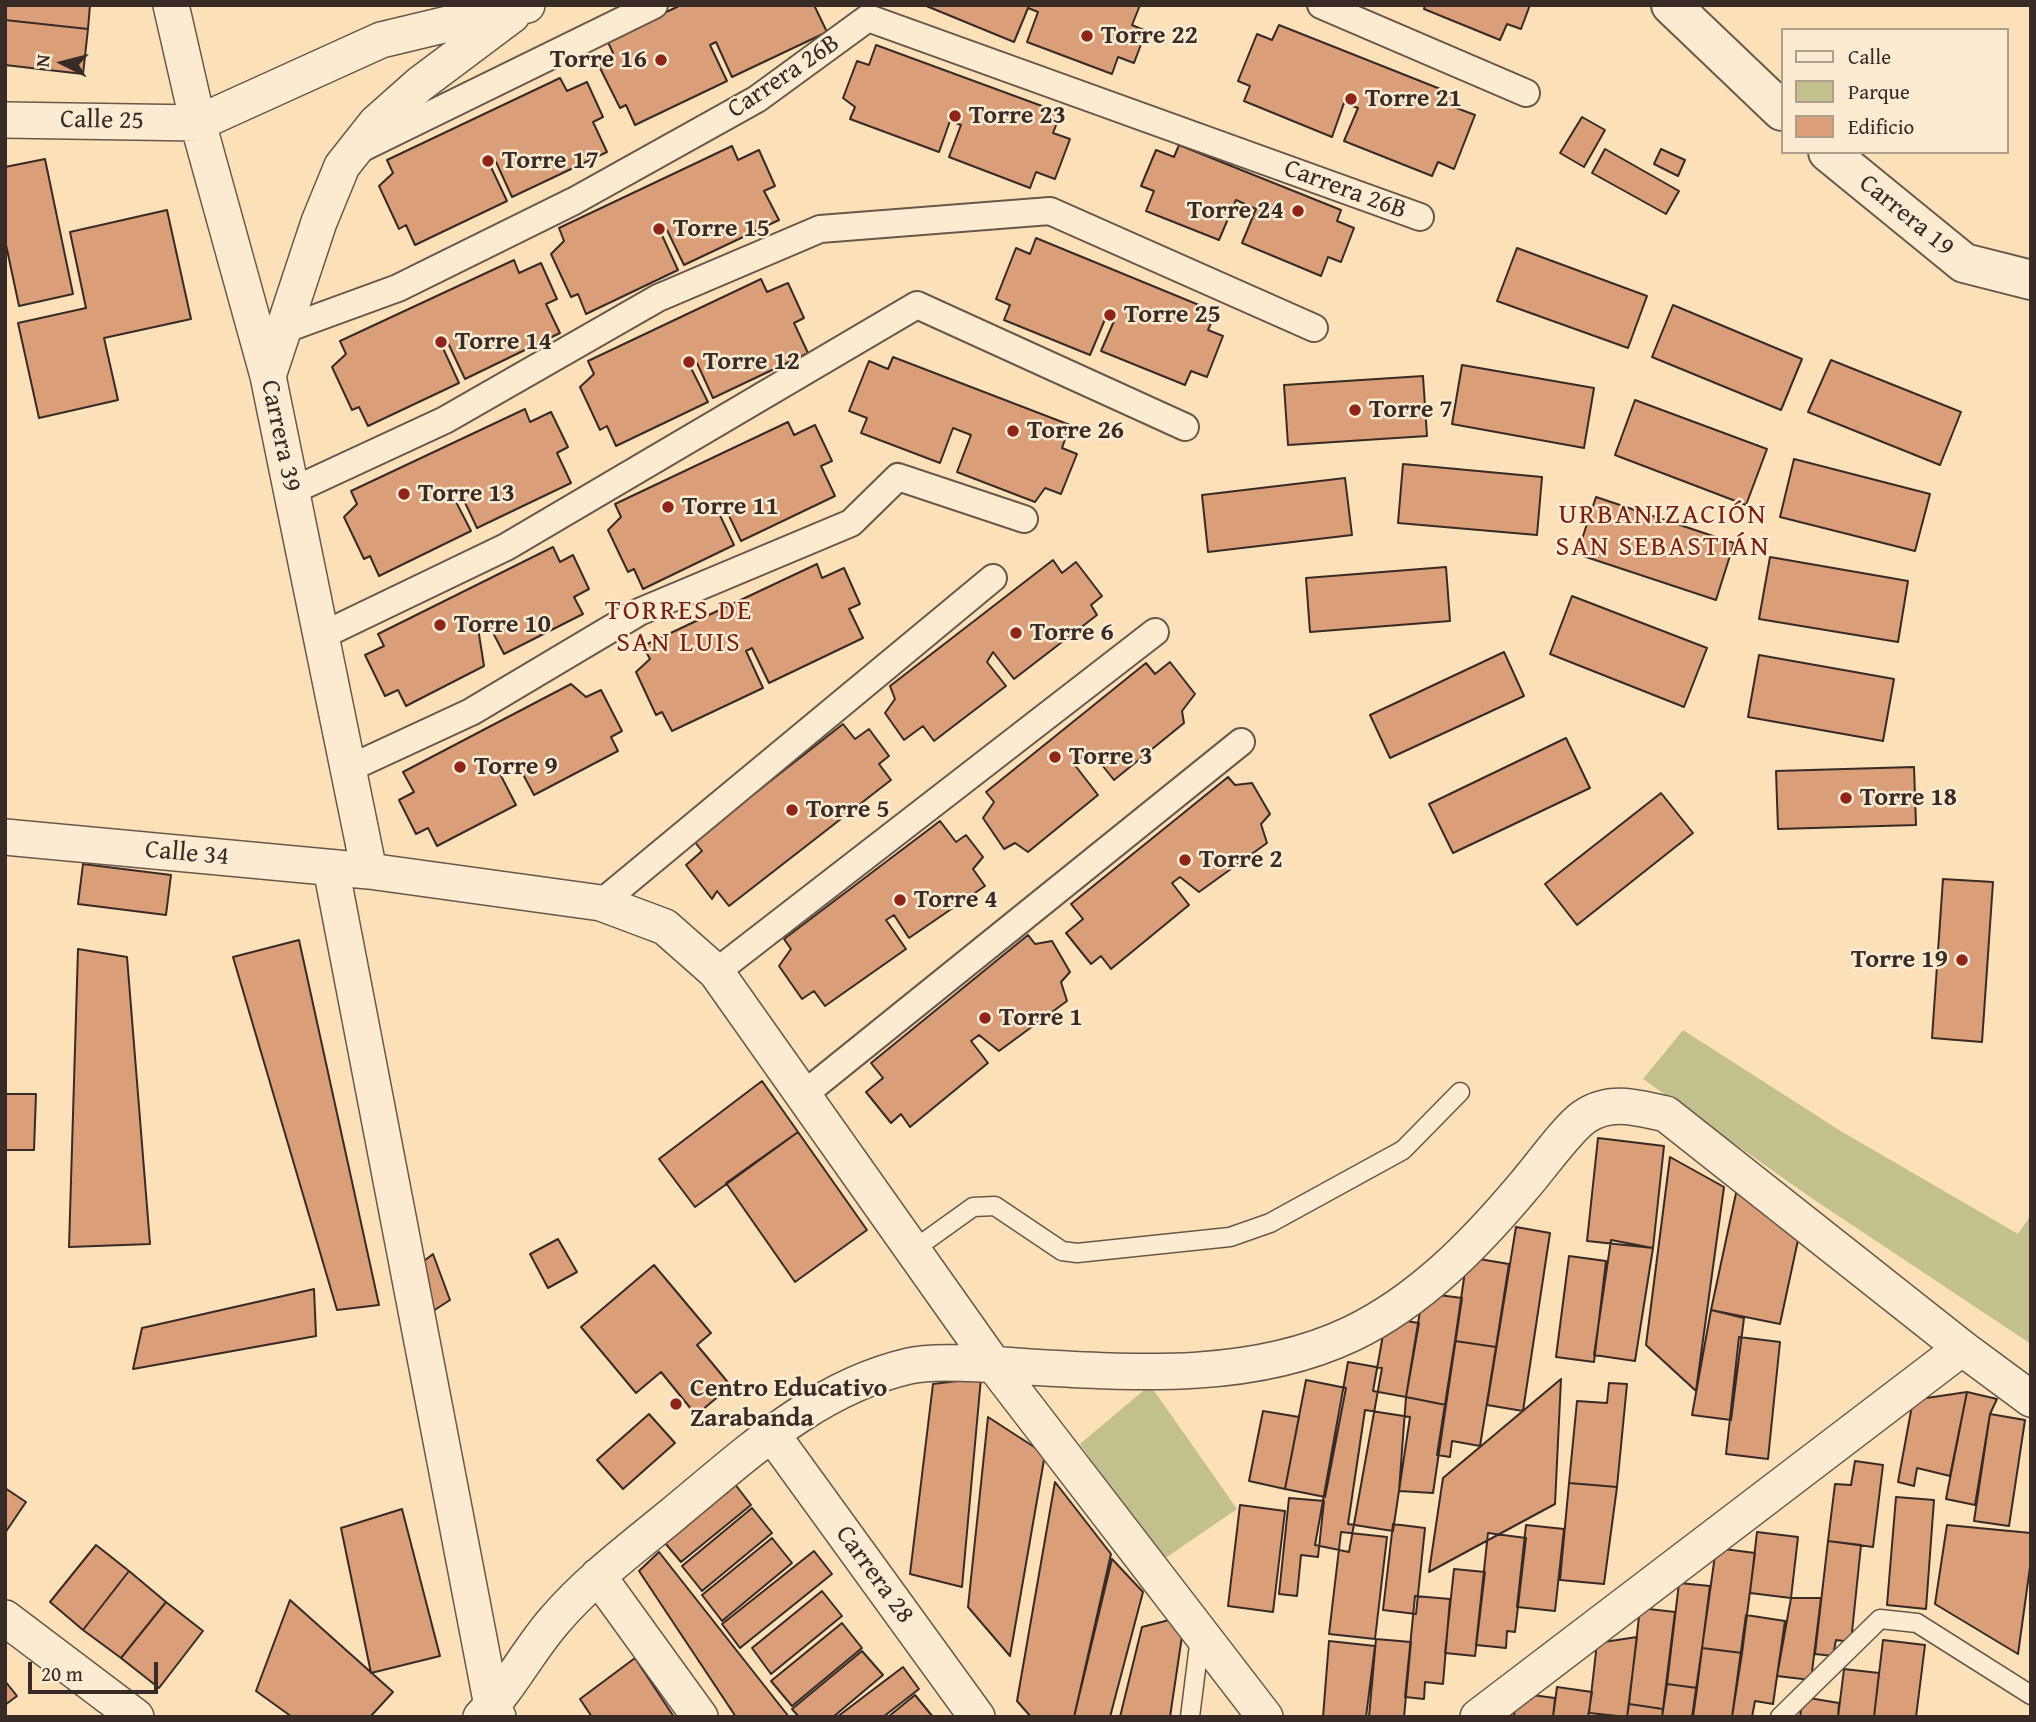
<!DOCTYPE html>
<html>
<head>
<meta charset="utf-8">
<style>
	body { margin:0 }
	#map { position:relative; width:2036px; height:1722px; overflow:hidden; background:#fbe0b8; font-family:"Gentium Book Plus",serif }
	canvas { display:block }
	.frame { position:absolute; inset:0; border:7px solid #382a25; pointer-events:none }
	.legend { position:absolute; left:1781px; top:28px; width:228px; height:126px; box-sizing:border-box; background:#fcebd1; border:2px solid #ae9e8c; margin:0; padding:9px 12px; list-style:none; font-size:21px; color:#382a25 }
	.legend li { display:flex; align-items:center; gap:14px; height:35px }
	.legend b { width:35px; border:2px solid #ae9e8c }
	.north { position:absolute; left:28px; top:28px; width:70px; height:70px; -webkit-text-stroke:5px #fcebd1; paint-order:stroke; rotate:276deg; font-size:19px; font-weight:700; line-height:28px; text-align:center; color:#382a25 }
	.north::after { content:''; display:block; margin:auto; width:24px; height:32px; background:#382a25; clip-path:polygon(50% 0,100% 100%,50% 72%,0 100%) }
	.scale { position:absolute; left:28px; top:1662px; width:130px; height:32px; box-sizing:border-box; border:4px solid #382a25; border-top:0; padding-left:9px; font-size:21px; line-height:24px; white-space:nowrap; color:#382a25; -webkit-text-stroke:5px #fcebd1; paint-order:stroke }
</style>
</head>
<body>
<div id="map">
<canvas width="2036" height="1722"></canvas>
<div class="frame"></div>
<ul class="legend">
<li><b style="height:9px;background:#fcebd1"></b>Calle</li>
<li><b style="height:19px;background:#c2c18d"></b>Parque</li>
<li><b style="height:19px;background:#da9e79"></b>Edificio</li>
</ul>
<div class="north">N</div>
<div class="scale">20 m</div>
</div>
<script>
const ctx = document.querySelector('canvas').getContext('2d');
ctx.lineJoin = 'round';
function fillPath(path, color) { ctx.fillStyle = color; ctx.fill(path, 'evenodd'); }
function strokePath(path, color, width, dash) { ctx.strokeStyle = color; ctx.lineWidth = width; ctx.lineCap = dash ? 'butt' : 'round'; ctx.setLineDash(dash || []); ctx.stroke(path); }
function write(font, color, halo, rows, align = 'center') {
  ctx.font = font + ' "Gentium Book Plus",serif'; ctx.lineWidth = 5; ctx.setLineDash([]); ctx.textBaseline = 'middle'; ctx.strokeStyle = halo; ctx.fillStyle = color; for (const [text, x, y, turn = 0] of rows) {
    ctx.save(); ctx.translate(x, y); ctx.rotate((+turn || 0) * Math.PI / 180); ctx.textAlign = isNaN(turn) ? turn : align; if (halo) ctx.strokeText(text, 0, 0); ctx.fillText(text, 0, 0); ctx.restore();
  }
}
const green = new Path2D(`
	M1683 1030 1839 1130 2018 1234 2031 1215V1344L1810 1197 1643 1079Z
	M1150 1385 1237 1509 1161 1561 1080 1444Z`);
const building = new Path2D(`
	M5 5H90L88 29 5 20Z
	M681 5H814L827 32 732 77 716 42 710 45 727 81 635 125 626 105 620 108 599 66 613 53 607 40Z
	M924 5H1140L1132 25 1146 31 1134 63 1118 57 1112 74 1027 42 1038 12 1028 8 1014 42Z
	M1425 5H1530L1521 29 1507 24 1500 40 1424 9Z
	M5 20 88 29 83 74 5 65Z
	M1279 25 1458 96 1454 107 1475 115 1454 169 1438 162 1432 176 1344 141 1358 108 1344 103 1332 137 1244 101 1250 86 1238 81 1257 34 1272 40Z
	M876 45 1061 113 1053 133 1070 139 1055 179 1036 172 1030 188 949 157 961 125 950 121 939 152 850 119 855 107 843 98 857 61 869 65Z
	M560 78 567 91 587 82 603 117 593 122 607 152 512 197 496 162 490 165 507 201 415 245 406 225 399 229 379 186 393 173 387 160Z
	M1582 117 1605 130 1584 167 1560 153Z
	M1179 145 1341 210 1337 221 1354 228 1341 262 1328 257 1321 276 1242 243 1256 209 1236 200 1219 240 1146 211 1154 191 1141 186 1156 150 1174 157Z
	M732 146 738 160 759 150 775 186 764 191 779 220 684 265 667 230 661 233 678 270 586 314 578 294 571 297 551 254 564 241 559 228Z
	M1605 149 1679 191 1666 214 1592 173Z
	M1661 149 1685 160 1678 176 1654 164Z
	M45 159 73 294 19 306 5 240V167Z
	M167 210 191 319 104 338 118 400 39 418 18 323 86 308 70 232Z
	M1036 238 1216 312 1208 330 1223 336 1207 377 1191 371 1185 385 1101 351 1114 321 1106 317 1090 355 1004 320 1010 305 996 299 1016 248 1030 254Z
	M1517 248 1647 296 1628 348 1497 301Z
	M514 260 519 273 541 263 557 299 546 304 560 333 465 379 448 343 442 346 459 383 368 426 359 407 352 410 332 367 346 354 340 341Z
	M761 279 767 292 788 283 804 318 794 323 808 353 713 398 697 363 690 366 708 402 616 446 607 426 600 430 580 387 594 374 588 361Z
	M1673 305 1802 359 1781 410 1652 357Z
	M893 357 1070 425 1062 448 1077 454 1061 494 1045 488 1035 502 957 472 971 435 953 428 940 463 861 433 867 418 849 411 869 361 888 369Z
	M1831 360 1961 412 1940 465 1808 412Z
	M1462 365 1594 388 1584 448 1452 424Z
	M1423 376 1427 436 1288 445 1284 385Z
	M1635 400 1767 449 1746 505 1615 455Z
	M525 409 530 422 551 412 568 447 557 453 571 483 477 528 460 492 453 496 471 531 379 576 370 556 364 559 344 517 357 504 351 491Z
	M788 422 794 435 815 425 832 461 821 466 835 496 741 541 724 505 717 509 734 545 643 589 634 569 628 572 608 530 621 517 615 504Z
	M1794 459 1930 494 1915 551 1780 517Z
	M1403 464 1542 477 1537 535 1398 523Z
	M1345 478 1352 535 1208 552 1202 495Z
	M1596 497 1734 543 1716 600 1577 554Z
	M553 547 560 562 573 555 589 589 574 597 583 614 504 654 488 623 478 628 484 666 406 706 398 690 385 696 365 655 384 646 378 634Z
	M1770 557 1908 581 1898 642 1759 619Z
	M1053 560 1062 573 1076 562 1102 596 1091 605 1097 615 1014 679 993 652 987 662 1006 686 934 741 923 726 904 740 885 713 895 699 890 686Z
	M817 564 822 578 844 568 860 604 849 609 863 638 769 683 752 648 746 651 763 688 672 731 662 712 656 715 636 672 650 659 643 646Z
	M1446 567 1450 621 1310 632 1306 578Z
	M1572 596 1707 648 1684 707 1550 654Z
	M1504 652 1524 696 1390 758 1370 715Z
	M1759 655 1894 679 1883 741 1748 717Z
	M1170 662 1195 694 1182 711 1184 723 1114 780 1090 750 1074 764 1098 795 1028 852 1015 843 1004 849 983 818 994 802 986 792 1146 663 1155 674Z
	M571 684 586 697 601 690 622 731 611 737 618 751 534 795 517 763 499 772 516 805 437 846 428 828 416 834 399 800 414 792 403 772Z
	M843 724 855 739 869 729 889 756 879 764 891 780 729 906 717 891 712 899 686 865 702 851 694 841Z
	M1566 738 1590 788 1453 853 1429 804Z
	M1914 767 1916 825 1778 829 1776 771Z
	M1228 777 1235 785 1252 783 1270 814 1261 824 1267 843 1199 892 1180 877 1172 883 1189 905 1111 969 1101 956 1091 964 1066 933 1083 919 1071 904Z
	M1661 793 1693 833 1577 925 1545 884Z
	M940 821 956 842 966 835 983 857 973 869 985 886 909 938 894 915 886 920 906 949 825 1006 814 991 802 999 779 966 791 949 784 939Z
	M83 864 171 875 166 915 78 904Z
	M1943 879 1993 882 1982 1042 1932 1038Z
	M1028 935 1035 944 1052 941 1070 972 1061 982 1067 1001 999 1051 979 1035 971 1041 988 1063 910 1127 901 1114 891 1123 866 1092 883 1078 871 1063Z
	M299 940 379 1305 337 1310 233 957Z
	M78 949 127 957 150 1244 69 1247Z
	M762 1081 798 1132 695 1207 659 1159Z
	M5 1094H36L34 1150H5Z
	M798 1132 867 1230 795 1282 726 1183Z
	M1598 1138 1664 1146 1653 1248 1587 1241Z
	M1670 1157 1724 1187 1696 1391 1646 1345Z
	M1738 1184 1801 1226 1780 1324 1711 1310Z
	M1516 1227 1550 1233 1523 1411 1487 1405Z
	M558 1239 577 1272 548 1288 530 1254Z
	M1611 1240 1653 1248 1635 1361 1594 1355Z
	M433 1254 450 1300 427 1315 415 1268Z
	M1569 1256 1606 1261 1594 1362 1556 1357Z
	M1467 1257 1509 1264 1496 1347 1455 1341Z
	M654 1265 711 1333 697 1345 731 1386 696 1415 661 1372 636 1393 581 1327Z
	M314 1289 316 1336 133 1369 142 1328Z
	M1423 1293 1462 1298 1446 1405 1406 1397Z
	M1711 1310 1744 1318 1731 1420 1692 1415Z
	M1386 1318 1419 1323 1406 1397 1373 1391Z
	M1739 1337 1780 1342 1768 1459 1726 1454Z
	M1455 1341 1496 1347 1480 1446 1452 1441 1450 1457 1437 1455Z
	M1348 1362 1382 1368 1349 1552 1315 1545Z
	M981 1378 962 1587 910 1574 933 1384Z
	M1561 1379 1555 1504 1429 1572 1443 1478Z
	M1306 1380 1346 1388 1325 1497 1285 1489Z
	M1609 1383 1627 1384 1617 1487 1569 1483 1577 1401 1607 1403Z
	M1967 1392 1950 1476 1917 1468 1914 1486 1898 1482 1913 1400Z
	M1967 1392 1997 1399 1990 1414 1975 1505 1946 1499Z
	M1406 1397 1446 1405 1433 1493 1399 1491Z
	M1365 1410 1410 1417 1393 1531 1348 1524Z
	M1263 1411 1299 1417 1285 1489 1249 1481Z
	M649 1414 675 1443 623 1489 597 1460Z
	M1990 1414 2025 1420 2009 1526 1974 1521Z
	M988 1417 1045 1454 1010 1656 968 1607Z
	M1855 1461 1883 1465 1873 1547 1828 1541 1835 1484 1851 1485Z
	M731 1479 751 1505 681 1562 660 1537Z
	M1055 1482 1111 1554 1074 1717H1031L1017 1701Z
	M1569 1483 1617 1487 1604 1584 1560 1580Z
	M5 1488 26 1502 5 1533Z
	M1896 1497 1934 1500 1926 1609 1887 1605Z
	M1289 1498 1324 1501 1318 1557 1301 1555 1297 1596 1279 1594Z
	M1240 1505 1285 1511 1273 1612 1228 1606Z
	M752 1508 772 1533 702 1591 682 1566Z
	M402 1509 440 1656 371 1673 341 1528Z
	M1393 1524 1425 1528 1416 1614 1383 1610Z
	M1526 1525 1564 1529 1555 1611 1517 1607Z
	M1947 1525 2031 1533V1560L2018 1654 1935 1604Z
	M1341 1532 1387 1537 1375 1639 1329 1634Z
	M1757 1532 1798 1537 1791 1598 1750 1593Z
	M1488 1533 1526 1538 1515 1632 1507 1631 1506 1648 1476 1645Z
	M772 1538 792 1563 722 1621 702 1595Z
	M1828 1541 1861 1545 1851 1642 1836 1640 1833 1656 1815 1654Z
	M96 1545 129 1571 83 1630 50 1602Z
	M1716 1548 1755 1553 1742 1653 1702 1648Z
	M814 1551 832 1574 740 1648 722 1624Z
	M659 1552 789 1717H736L639 1571Z
	M1112 1559 1143 1592 1110 1717H1074Z
	M1454 1569 1485 1572 1475 1656 1445 1653Z
	M129 1571 166 1602 121 1658 83 1630Z
	M1679 1583 1710 1586 1697 1688 1667 1684Z
	M822 1591 842 1616 771 1674 752 1648Z
	M1415 1596 1450 1599 1443 1684 1425 1682 1424 1699 1405 1697Z
	M1791 1598H1821L1811 1680 1777 1676Z
	M290 1600 393 1692 370 1717H292L256 1691Z
	M166 1602 203 1631 159 1688 121 1658Z
	M1640 1608 1675 1612 1663 1709 1629 1704Z
	M1746 1615 1785 1621 1773 1704 1755 1701 1752 1717H1732Z
	M1185 1616 1170 1717H1120L1142 1627Z
	M842 1623 862 1648 792 1706 771 1681Z
	M1637 1637 1627 1717 1589 1713 1597 1643Z
	M1376 1639 1411 1642 1404 1717H1369Z
	M1883 1640 1925 1645 1916 1717H1874Z
	M1329 1641 1375 1646 1366 1717H1323Z
	M1702 1648 1742 1653 1732 1717H1692Z
	M862 1651 883 1675 833 1717H799L792 1709Z
	M635 1658 674 1717H592L580 1699Z
	M903 1667 919 1689 883 1717H837Z
	M1844 1669 1879 1673 1874 1717H1838Z
	M5 1681 17 1696 5 1705Z
	M1667 1684 1697 1688 1693 1717H1662Z
	M1557 1687 1592 1692 1588 1717H1553Z
	M1516 1693 1555 1698 1553 1717H1514Z
	M915 1695 933 1717H888Z
	M1803 1697 1839 1703 1838 1717H1800Z
	M1629 1704 1663 1709 1662 1717H1627Z`);
const service = new Path2D(`
	M913 1250 973 1207 995 1206 1062 1251 1077 1253 1230 1237 1270 1223 1403 1150 1460 1092
	M1190 1717 1200 1637
	M1780 1717 1880 1619 1917 1623 2031 1695`);
const pedestrian = new Path2D(`
	M1321 5 1526 93
	M356 151 654 5
	M283 330 398 288 574 201 757 99 868 18 1420 217
	M292 491 445 420 658 298 820 229 1050 211 1314 328
	M321 636 506 547 917 305 1185 427
	M348 769 471 712 639 612 851 523 898 477 1024 519
	M601 903 993 578
	M716 972 1155 632
	M803 1095 1241 742`);
const minor = new Path2D(`
	M171 5 198 123 268 376 369 871
	M5 120 198 123 381 40 527 5
	M268 376 319 222 342 166 376 123 420 84 512 15
	M5 837 369 871 601 903 665 927 716 972 994 1365 1265 1717
	M331 868 492 1706 498 1717
	M771 1433 977 1717
	M598 1576 700 1717
	M5 1618 136 1717
	M481 1717C509 1689 528 1651 554 1621 588 1581 631 1549 671 1516 743 1457 814 1388 909 1366 936 1359 999 1365 1029 1367 1136 1373 1252 1381 1351 1334 1420 1301 1475 1244 1523 1187 1539 1169 1566 1130 1584 1117 1611 1099 1637 1108 1666 1114L1962 1348 2031 1399
	M1478 1717 1962 1348`);
const tertiary = new Path2D(`
	M1671 5 1782 111
	M1828 152 1964 263 2031 280`);
const markers = [
	[1087,36,7,"#8f2418"],
	[661,60,7,"#8f2418"],
	[1351,99,7,"#8f2418"],
	[955,116,7,"#8f2418"],
	[488,161,7,"#8f2418"],
	[1298,211,7,"#8f2418"],
	[659,229,7,"#8f2418"],
	[1110,315,7,"#8f2418"],
	[441,342,7,"#8f2418"],
	[689,362,7,"#8f2418"],
	[1355,410,7,"#8f2418"],
	[1013,431,7,"#8f2418"],
	[404,494,7,"#8f2418"],
	[668,507,7,"#8f2418"],
	[440,625,7,"#8f2418"],
	[1016,633,7,"#8f2418"],
	[1055,757,7,"#8f2418"],
	[460,767,7,"#8f2418"],
	[1846,798,7,"#8f2418"],
	[792,810,7,"#8f2418"],
	[1185,860,7,"#8f2418"],
	[900,900,7,"#8f2418"],
	[1962,960,7,"#8f2418"],
	[985,1018,7,"#8f2418"],
	[676,1404,7,"#8f2418"]
];
const poiNames = [
	["Torre 22",1101,36],
	["Torre 16",647,60,"right"],
	["Torre 21",1365,99],
	["Torre 23",969,116],
	["Torre 17",502,161],
	["Torre 24",1284,211,"right"],
	["Torre 15",673,229],
	["Torre 25",1124,315],
	["Torre 14",455,342],
	["Torre 12",703,362],
	["Torre 7",1369,410],
	["Torre 26",1027,431],
	["Torre 13",418,494],
	["Torre 11",682,507],
	["Torre 10",454,625],
	["Torre 6",1030,633],
	["Torre 3",1069,757],
	["Torre 9",474,767],
	["Torre 18",1860,798],
	["Torre 5",806,810],
	["Torre 2",1199,860],
	["Torre 4",914,900],
	["Torre 19",1948,960,"right"],
	["Torre 1",999,1018],
	["Centro Educativo",690,1389],
	["Zarabanda",690,1419]
];
const streetNames = [
	["Carrera 26B",784,77,-34],
	["Calle 25",102,121,1],
	["Carrera 26B",1345,190,20],
	["Carrera 19",1906,216,39],
	["Carrera 39",280,436,78],
	["Calle 34",187,854,5],
	["Carrera 28",874,1575,54]
];
const neighbourhoodNames = [
	["URBANIZACIÓN",1663,516],
	["SAN SEBASTIÁN",1663,548],
	["TORRES DE",679,612],
	["SAN LUIS",679,644]
];
fillPath(green, '#c2c18d');
fillPath(building, '#da9e79');
strokePath(building, '#382a25', 2);
strokePath(service, '#69584a', 21);
strokePath(pedestrian, '#69584a', 30);
strokePath(minor, '#69584a', 38);
strokePath(tertiary, '#69584a', 42);
strokePath(service, '#fcebd1', 18);
strokePath(pedestrian, '#fcebd1', 26);
strokePath(minor, '#fcebd1', 35);
strokePath(tertiary, '#fcebd1', 38);
for (const [x, y, r, color] of markers) { const dot = new Path2D(); dot.arc(x, y, r, 0, 2 * Math.PI); ctx.fillStyle = color; ctx.fill(dot); strokePath(dot, '#fcebd1', 2.5); }
write('bold 26px', '#382a25', '#fcebd1', poiNames, 'left');
write('26px', '#382a25', '#fcebd1', streetNames);
ctx.letterSpacing = '2px';
write('28px', '#7a1f14', '#fcebd1', neighbourhoodNames);
ctx.letterSpacing = '0px';
</script>
</body>
</html>
